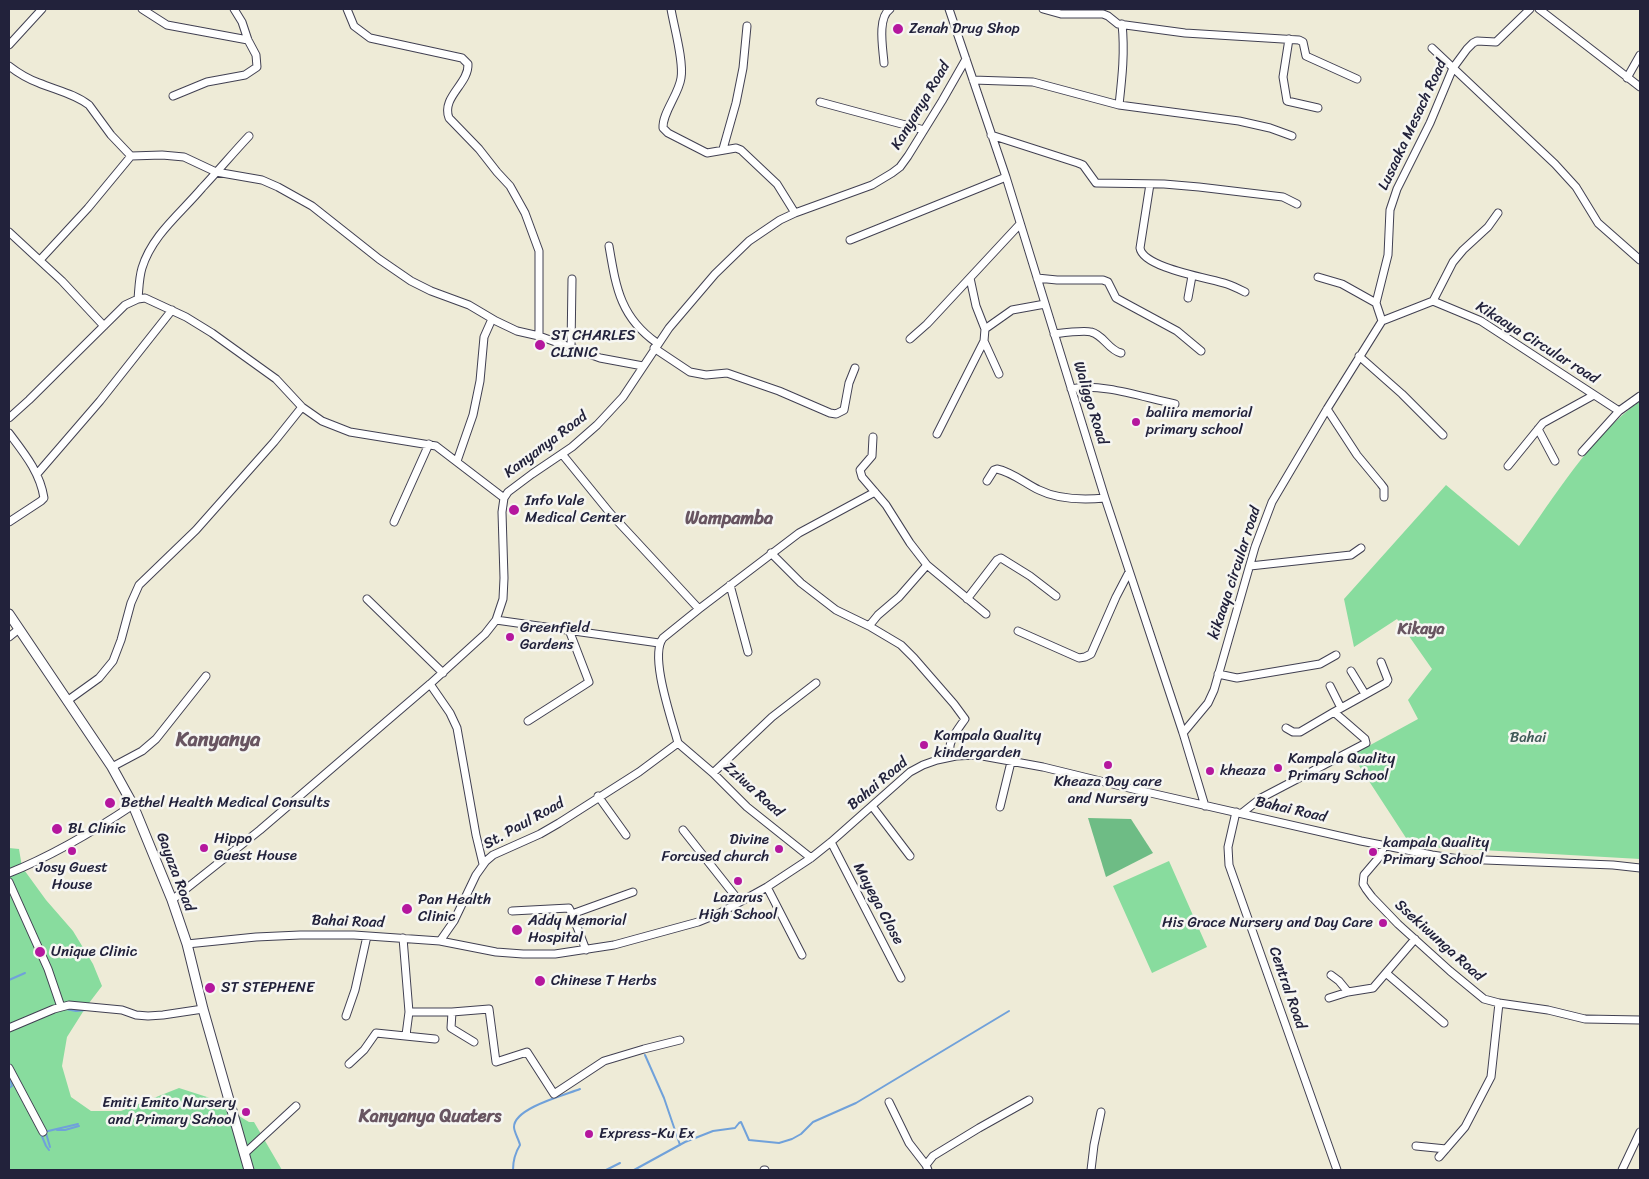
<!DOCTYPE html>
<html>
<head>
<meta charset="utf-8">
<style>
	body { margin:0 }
	#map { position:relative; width:1649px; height:1179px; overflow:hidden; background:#eeebd7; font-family:Sriracha,sans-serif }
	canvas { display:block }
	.frame { position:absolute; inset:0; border:10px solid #22223b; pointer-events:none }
</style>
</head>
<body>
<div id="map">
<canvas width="1649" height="1179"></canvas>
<div class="frame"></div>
</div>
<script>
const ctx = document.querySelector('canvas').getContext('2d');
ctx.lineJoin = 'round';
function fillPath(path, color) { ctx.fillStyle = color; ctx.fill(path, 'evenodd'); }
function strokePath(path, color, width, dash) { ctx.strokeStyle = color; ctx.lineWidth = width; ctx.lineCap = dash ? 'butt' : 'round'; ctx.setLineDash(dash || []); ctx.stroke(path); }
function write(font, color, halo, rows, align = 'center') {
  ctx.font = font + ' Sriracha,sans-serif'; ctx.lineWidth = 5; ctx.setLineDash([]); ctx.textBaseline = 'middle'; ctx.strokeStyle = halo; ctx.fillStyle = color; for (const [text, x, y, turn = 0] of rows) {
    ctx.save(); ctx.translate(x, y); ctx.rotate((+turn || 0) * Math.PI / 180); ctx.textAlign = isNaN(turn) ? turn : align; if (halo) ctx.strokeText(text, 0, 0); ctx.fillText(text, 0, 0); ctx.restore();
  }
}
const green = new Path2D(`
	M1640 401V859L1429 847 1408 841 1352 755 1418 719 1408 700 1432 669 1397 619 1354 647 1344 599 1446 485 1519 546C1555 496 1590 437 1640 401Z
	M9 848 19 849 22 867 46 900 73 931 93 964 102 986 86 1007 67 1037 62 1066 71 1097 91 1111H121L179 1088 207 1097 249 1122H254L282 1170H9Z
	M1169 861 1207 947 1152 973 1113 886Z`);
const forest = new Path2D(`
	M1088 818 1131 819 1153 853 1106 877Z`);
const stream = new Path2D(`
	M9 980 25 973
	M66 1009 76 1011 86 1010
	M645 1055 664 1098 680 1145
	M9 1076 12 1086 9 1088
	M57 1130H65L79 1126
	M44 1132 78 1124
	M46 1133 50 1147
	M41 1134 46 1146 49 1150
	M513 1170C513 1161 515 1153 520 1145 519 1140 514 1132 514 1127 514 1108 565 1095 580 1089
	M606 1170 620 1163
	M634 1170 685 1142 713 1131 735 1128 739 1123 741 1122 749 1140 779 1143 792 1139 801 1134 813 1122 856 1103 1009 1011`);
const minor = new Path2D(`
	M142 9 167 25 248 40
	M347 9 354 26 370 38 462 58 468 64C469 84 441 97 449 118L479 149 497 172 510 186 525 213 539 251V336
	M671 9C674 27 684 61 681 78 679 94 662 113 663 128L668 133 707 153 736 148 741 150 777 184 795 213
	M949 9 1006 177 1105 498 1183 733 1205 806
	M1043 9 1061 14H1103L1108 16 1118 24 1185 33 1299 40 1303 42 1306 56 1357 79
	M1539 9 1640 87
	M1289 39 1283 77 1287 101 1318 108
	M9 45 42 9
	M1432 48 1555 164 1576 187 1598 223 1640 260
	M884 63C883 49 877 18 890 9
	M9 66C18 73 28 79 39 83 56 90 75 94 89 105L111 135 131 156
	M1627 78 1640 55
	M973 80 1033 82 1119 105 1239 121 1270 128 1292 136
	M173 96 207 82 245 75 257 67 256 55 248 40 242 22 234 9
	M820 102 924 130
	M1119 105C1122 78 1125 52 1122 24
	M991 135 1078 163 1083 165 1096 183 1164 184 1199 187 1283 197 1297 204
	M723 149 736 103 743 68 747 26
	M1150 184 1140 248C1143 268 1209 278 1227 284 1233 286 1239 289 1245 292
	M9 232 62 281 104 326
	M850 240 1006 177
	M609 246C616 287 620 317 657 343
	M40 260 88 208 131 156 162 155 184 157 216 172 262 180 278 187 312 206 379 259 411 281 431 291 469 305 496 321 517 331 539 336 600 358 643 366
	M1318 277 1342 284 1376 303
	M1037 278 1057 280H1103L1108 282 1116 298 1177 331 1201 351
	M1188 298 1192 276
	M138 299C139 288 139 278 142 268 152 235 181 213 202 188 218 171 233 153 249 136
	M1433 301 1453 262 1463 250 1488 227 1498 213
	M1382 321 1376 303 1388 255 1390 210 1397 189 1430 123 1453 68 1467 49 1473 43 1477 41 1496 42 1530 9
	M1382 321 1433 301 1481 321 1619 411
	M985 329 1012 310 1045 304
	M1054 334C1062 333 1084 330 1091 332 1104 335 1108 350 1121 353
	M910 339 927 324 1020 224
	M984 341 999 374
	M571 348 572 279
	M654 348 690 372 706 375 727 373 779 391 830 413 836 414 844 410 849 383 855 368
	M1359 356 1402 394 1443 435
	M1071 389C1100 382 1145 398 1175 404
	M1327 409 1357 455 1381 484 1384 488V497
	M9 418 29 400 125 305 138 299 145 298 186 317 212 333 276 379 302 407 322 421 350 432 436 446 504 498
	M1538 429 1555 461
	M9 433C24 453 40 472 44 498L41 501 9 522
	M937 434 984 341 985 329 976 306 970 278
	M873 437 872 456 860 470 862 477 886 505 910 543 927 565 986 614
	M1582 452 1619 411 1640 396
	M562 454 610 513 699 609
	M457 461 473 415 480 381 484 337 492 319
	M1508 466 1543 423 1594 395
	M37 474 100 401 172 310
	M987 481 994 470 997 469C1012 472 1026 484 1039 490 1059 500 1083 500 1105 498
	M394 522 429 444
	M771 553 801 583 836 610 869 626 901 645 914 658 954 704 965 719C956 732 947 742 950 757
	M1250 566 1351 555 1361 548
	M730 585 748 652
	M367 599 443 673
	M967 599 997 560 1001 558 1030 576 1056 596
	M496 620 659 643
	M869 626 878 615 899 597 927 565
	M1018 631 1079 658 1085 657 1091 654 1116 597 1129 572
	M9 637 19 629
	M1351 671 1365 694
	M1218 674 1237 678 1320 664 1336 655
	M430 684 450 713 457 728 476 835 483 864
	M1330 686 1341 708
	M67 701 99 678 113 661 121 640 131 603 139 585 196 530 274 442 302 407
	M1334 712 1386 683 1388 680 1381 662
	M528 721 589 682 569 630
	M1183 733 1208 703 1214 690 1255 547 1272 502 1327 409 1382 321
	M678 743C672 720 649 656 663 638L699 609 799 533 875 492
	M678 743 713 773 747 807 811 858
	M112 767 142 751 156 739 206 676
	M713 773 772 717 816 683
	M598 796 626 835
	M872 806 910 856
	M1000 807 1011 762
	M1236 812 1228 847 1229 865 1337 1170
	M1242 813 1261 798 1366 743 1365 739 1334 712 1300 732H1293L1286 728
	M683 830 740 902
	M831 842 901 978
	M1384 845 1381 855 1364 875 1363 884 1366 889 1372 897 1398 924 1450 971 1484 999 1499 1003 1548 1010 1585 1019 1640 1020
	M9 873C52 856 94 831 133 805
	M9 882 48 969 61 1007
	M767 887 802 955
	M172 900 260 830 430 684 485 634 496 620 503 599 504 578 502 512 504 498 508 492 532 474 572 447 597 425 623 397 669 328 715 274 749 241 780 220 795 213 872 185 892 173 900 167 908 156 942 101 966 59
	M512 911 569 908 572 914
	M403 938 409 1012 406 1035
	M440 941 454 921 476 875 486 861 493 855 540 834 559 823 639 772 678 743
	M187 944 256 937 300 935H354L440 941 496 952 523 954H555L614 945 698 922 720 913 767 887 811 858 831 842 910 772 923 765 937 760 956 756 977 755 1043 767 1133 789 1361 841 1432 855 1459 859 1613 865 1640 868
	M586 950 572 914 633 892
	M1386 973 1444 1023
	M1331 975 1339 981 1348 992
	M1329 998 1348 992 1373 988 1415 939
	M409 1012H452L489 1009 496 1062 527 1052 554 1094 604 1061 644 1049 680 1040
	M452 1012 451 1028 474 1042
	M346 1016 355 990 367 936
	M9 1028 54 1009 69 1005 122 1010 136 1015 148 1016 163 1015 203 1009
	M349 1064 364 1050 376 1033 435 1039
	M9 1068 43 1132
	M889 1102 909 1143 926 1165 928 1170
	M1416 1146 1446 1149
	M244 1154 296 1106
	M1439 1157 1465 1127 1491 1077 1499 1003
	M926 1165 933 1156 979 1128 1029 1100
	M764 1170H765
	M1091 1170 1094 1145 1101 1112
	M1622 1170 1640 1132`);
const major = new Path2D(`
	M9 614 112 767 133 805 172 900 187 944 203 1009 249 1170`);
const markers = [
	[898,29,6,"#b5179e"],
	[540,345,6,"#b5179e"],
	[1136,422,5,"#b5179e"],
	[514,510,6,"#b5179e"],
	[510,637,5,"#b5179e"],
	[924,745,5,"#b5179e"],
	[1108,765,5,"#b5179e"],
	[1278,768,5,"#b5179e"],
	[1210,771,5,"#b5179e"],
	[110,803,6,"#b5179e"],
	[57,829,6,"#b5179e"],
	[204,848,5,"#b5179e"],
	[779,849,5,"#b5179e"],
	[72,851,5,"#b5179e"],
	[1373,852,5,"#b5179e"],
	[738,881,5,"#b5179e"],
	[407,909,6,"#b5179e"],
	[1383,923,5,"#b5179e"],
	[517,930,6,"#b5179e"],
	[40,952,6,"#b5179e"],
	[540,981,6,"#b5179e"],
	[210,988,6,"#b5179e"],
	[246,1112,5,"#b5179e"],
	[589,1134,5,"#b5179e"]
];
const poiNames = [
	["Zenah Drug Shop",909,29],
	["ST CHARLES",551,336],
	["CLINIC",551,353],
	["baliira memorial",1146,413],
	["primary school",1146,430],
	["Info Vale",525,501],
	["Medical Center",525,518],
	["Greenfield",520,628],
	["Gardens",520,645],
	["Kampala Quality",934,736],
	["kindergarden",934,753],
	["Kampala Quality",1288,759],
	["Primary School",1288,776],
	["kheaza",1220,771],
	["Kheaza Day care",1108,782,"center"],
	["and Nursery",1108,799,"center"],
	["Bethel Health Medical Consults",121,803],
	["BL Clinic",68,829],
	["Hippo",214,839],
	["Guest House",214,856],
	["Divine",769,840,"right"],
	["Forcused church",769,857,"right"],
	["kampala Quality",1383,843],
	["Primary School",1383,860],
	["Josy Guest",72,868,"center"],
	["House",72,885,"center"],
	["Lazarus",738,898,"center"],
	["High School",738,915,"center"],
	["Pan Health",418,900],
	["Clinic",418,917],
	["Addy Memorial",528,921],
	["Hospital",528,938],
	["His Grace Nursery and Day Care",1373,923,"right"],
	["Unique Clinic",51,952],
	["Chinese T Herbs",551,981],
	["ST STEPHENE",221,988],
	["Emiti Emito Nursery",236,1103,"right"],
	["and Primary School",236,1120,"right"],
	["Express-Ku Ex",599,1134]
];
const streetNames = [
	["Kanyanya Road",921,106,-59],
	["Lusaaka Mesach Road",1413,125,-65],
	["Kikaaya Circular road",1537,343,32],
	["Waliggo Road",1090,403,73],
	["Kanyanya Road",546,445,-37],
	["kikaaya circular road",1235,573,-72],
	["Bahai Road",878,784,-40],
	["Zziwa Road",753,790,42],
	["Bahai Road",1291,810,13],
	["St. Paul Road",524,824,-29],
	["Gayaza Road",175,872,69],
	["Mayega Close",878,904,62],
	["Bahai Road",348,922,2],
	["Ssekiwunga Road",1439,941,42],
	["Central Road",1287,988,71]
];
const parkNames = [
	["Bahai",1528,738]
];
const neighbourhoodNames = [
	["Kikaya",1421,630]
];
const quarterNames = [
	["Wampamba",729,519],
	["Kanyanya Quaters",430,1117]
];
const districtNames = [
	["Kanyanya",218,741]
];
fillPath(green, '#88dc9e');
fillPath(forest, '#6ebc85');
strokePath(stream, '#70a1da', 2);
strokePath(minor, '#414052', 9);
strokePath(major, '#414052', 11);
strokePath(minor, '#fff', 7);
strokePath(major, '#fff', 9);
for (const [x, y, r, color] of markers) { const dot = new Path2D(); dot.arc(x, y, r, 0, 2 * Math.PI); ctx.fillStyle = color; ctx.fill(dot); strokePath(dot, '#f6f6f2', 2); }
write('15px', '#22223b', '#f6f6f2', poiNames, 'left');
write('15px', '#22223b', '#f6f6f2', streetNames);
write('15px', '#415a59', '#f6f6f2', parkNames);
write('bold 16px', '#685561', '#f6f6f2', neighbourhoodNames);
write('bold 18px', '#685561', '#f6f6f2', quarterNames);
write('bold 20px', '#685561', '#f6f6f2', districtNames);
</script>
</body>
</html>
